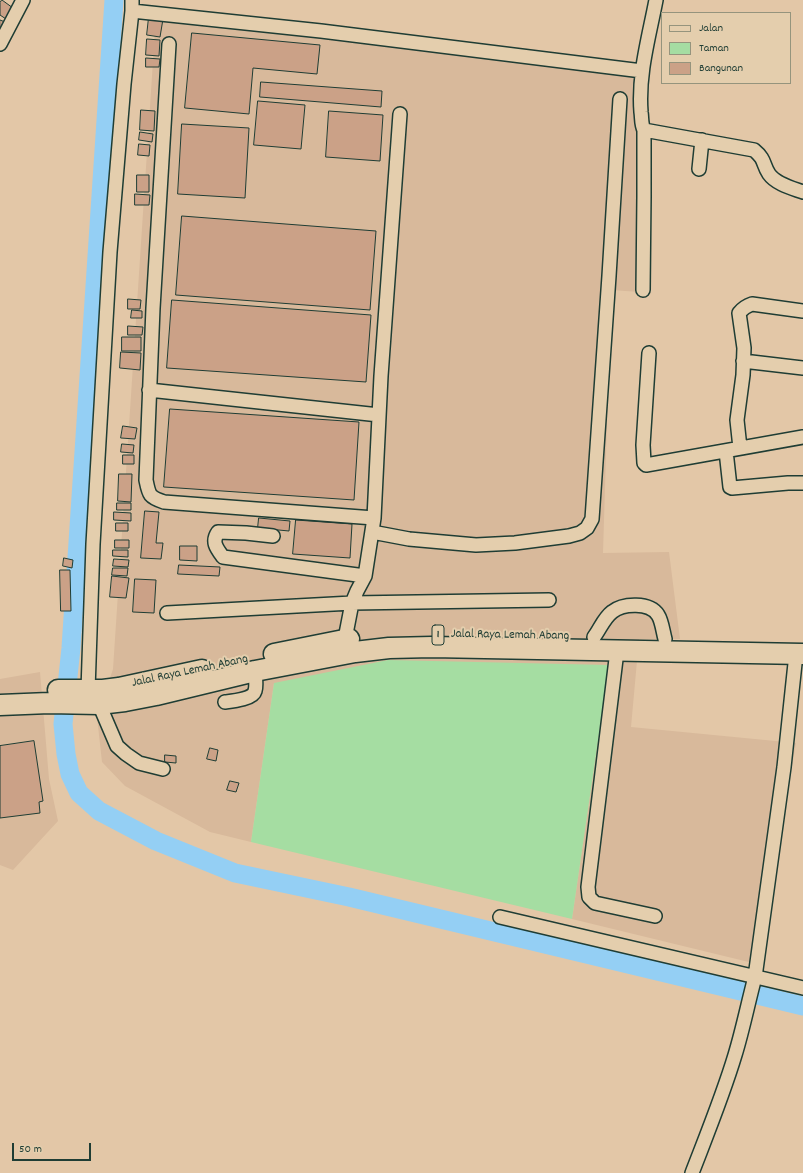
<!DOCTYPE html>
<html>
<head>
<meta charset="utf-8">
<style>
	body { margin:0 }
	#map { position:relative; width:803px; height:1173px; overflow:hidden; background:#e3c7a7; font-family:Dekko,sans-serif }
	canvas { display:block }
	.legend { position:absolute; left:661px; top:12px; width:130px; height:72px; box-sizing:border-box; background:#e4cead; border:1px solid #95947d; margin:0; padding:5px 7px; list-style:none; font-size:12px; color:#1f3d34 }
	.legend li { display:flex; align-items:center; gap:8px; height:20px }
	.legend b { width:20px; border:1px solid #95947d }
	.scale { position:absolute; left:12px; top:1143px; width:79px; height:18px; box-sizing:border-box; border:2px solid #1f3d34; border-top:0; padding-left:5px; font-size:12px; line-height:14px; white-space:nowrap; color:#1f3d34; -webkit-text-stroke:3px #e4cead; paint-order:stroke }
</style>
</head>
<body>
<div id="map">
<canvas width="803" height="1173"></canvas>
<ul class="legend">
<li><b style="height:5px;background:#e4cead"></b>Jalan</li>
<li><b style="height:11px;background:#a5dda2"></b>Taman</li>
<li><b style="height:11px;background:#cba187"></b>Bangunan</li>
</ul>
<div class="scale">50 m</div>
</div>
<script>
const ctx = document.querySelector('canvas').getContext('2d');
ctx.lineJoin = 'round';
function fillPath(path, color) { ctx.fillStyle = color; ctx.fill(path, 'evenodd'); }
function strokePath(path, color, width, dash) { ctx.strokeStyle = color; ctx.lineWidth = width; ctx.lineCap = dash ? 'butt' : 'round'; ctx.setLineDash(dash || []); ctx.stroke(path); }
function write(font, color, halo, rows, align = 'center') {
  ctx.font = font + ' Dekko,sans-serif'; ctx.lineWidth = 4; ctx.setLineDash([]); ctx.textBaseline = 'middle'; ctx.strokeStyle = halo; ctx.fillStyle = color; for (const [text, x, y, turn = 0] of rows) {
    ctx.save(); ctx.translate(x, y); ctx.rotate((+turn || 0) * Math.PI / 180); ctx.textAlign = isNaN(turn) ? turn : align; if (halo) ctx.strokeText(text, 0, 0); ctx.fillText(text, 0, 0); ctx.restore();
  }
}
const built = new Path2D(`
	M156 15 230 20 616 61 634 71 641 184 640 292 611 290 603 553 669 552 680 639H639L631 727 796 743 764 929 757 964 572 919 609 665 274 683 251 842 210 832 125 786 102 762 97 717 113 669Z
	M40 672 49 779 58 821 13 870 0 865V679Z`);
const green = new Path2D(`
	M388 660 609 665 572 919 251 842 274 683Z`);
const river = new Path2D(`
	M114 0 71 648 63 724 66 754 70 774 79 793 99 811 156 841 235 873 349 897 803 1006`);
const building = new Path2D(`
	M2 0 13 8 6 19 0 15V3Z
	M149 17 163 19 160 37 147 35Z
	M0 20 5 22 0 31Z
	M192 33 320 45 317 74 253 68 249 114 185 108Z
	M147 39 160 40 159 56 146 55Z
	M146 58 160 59 159 67H146Z
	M261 82 382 91 381 107 260 97Z
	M258 101 305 105 301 149 254 145Z
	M141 110 155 111 154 131 140 130Z
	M329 111 383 115 380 161 326 157Z
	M182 124 249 128 245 198 178 194Z
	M140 132 153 134 152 142 139 140Z
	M139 144 150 145 149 156 138 155Z
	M137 175H149V192H137Z
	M135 194 150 195 149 205H135Z
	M182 216 376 231 370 310 176 295Z
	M128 299 141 300 140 309H128Z
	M172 300 371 315 366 382 167 368Z
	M132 310 142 311V318H131Z
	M128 326 143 327 142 335H128Z
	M122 337H141V351H122Z
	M121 352 141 353 140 370 120 368Z
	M170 409 359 422 354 500 164 487Z
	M123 426 137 428 135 439 121 438Z
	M122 444 134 445 133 453 121 452Z
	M123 455H134V464H123Z
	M119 474H132L131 502 118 501Z
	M117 503H131V510H117Z
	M145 511 159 512 156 543H163L161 559 141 558Z
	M114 512 131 513V521L114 520Z
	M259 518 290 521 289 531 258 528Z
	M296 520 352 524 350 558 293 554Z
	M116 523H128V531H116Z
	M115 540H129V548H115Z
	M180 546H197V561L180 560Z
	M113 550H128V557L113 556Z
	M64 558 73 560 72 568 63 566Z
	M114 559 129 560 128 567 113 566Z
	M179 565 220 567 219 576 178 574Z
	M113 568H128L127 576 112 575Z
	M60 570H70L71 611H61Z
	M112 576 129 578 126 598 110 597Z
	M135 579 156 580 154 613 133 612Z
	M34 741 43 801 39 802 40 813 0 818V746Z
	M210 748 218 750 216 761 207 759Z
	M165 755 176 756V763L165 762Z
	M230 781 239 783 236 792 227 790Z`);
const minor = new Path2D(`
	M656 0C649 37 638 74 641 112 642 118 641 124 644 130L754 150C766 160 762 163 769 174 776 184 792 188 803 192
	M132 11 321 31 642 71
	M0 44 23 0
	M169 44 153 308 146 480C149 495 149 497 164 502L374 518
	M699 169 702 140
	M643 290 644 196V130
	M649 353 643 445 644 463 646 465 803 437
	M743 361 803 368
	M149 390 379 415
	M740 448 737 420 743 375 744 348 739 313C743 308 746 306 752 304L803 311
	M726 451 730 487 732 488 788 483H803
	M372 532 409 539 476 545 515 543 569 536 580 533 587 528 592 519 609 276 620 99
	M273 536 246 533 218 532C211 542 217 549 223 557L365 576
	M167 613 352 603 549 600
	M594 637C600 629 604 618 612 612 623 603 650 602 658 615 662 621 663 632 665 639
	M345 639 352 603 357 591 365 576 374 518 381 376 400 114
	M617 651 588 887 589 897 595 903 655 916
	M88 690 93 544 110 252 124 84 132 11V0
	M225 702C233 701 253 699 255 691 257 685 255 677 255 671
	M99 704 117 746 126 754 139 763 163 769
	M500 917 803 988
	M692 1173C707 1134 723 1095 735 1055 743 1029 748 1003 755 977L784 767 796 654`);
const highway = new Path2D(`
	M274 654 349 639
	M58 690H103L119 688 202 670
	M0 705 49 703 99 704 125 701 156 695 255 671 355 652 389 648 432 647 803 654`);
const shields = [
	[438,635,12]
];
const shieldNames = [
	["1",438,635]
];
const streetNames = [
	["Jalal Raya Lemah Abang",510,636,1],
	["Jalal Raya Lemah Abang",190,672,-12]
];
fillPath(built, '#d8b99b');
fillPath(green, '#a5dda2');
strokePath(river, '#94cff4', 19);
fillPath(building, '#cba187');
strokePath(building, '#1f3d34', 1);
strokePath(minor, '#1f3d34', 16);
strokePath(highway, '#1f3d34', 23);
strokePath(minor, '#e4cead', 13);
strokePath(highway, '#e4cead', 20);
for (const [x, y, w] of shields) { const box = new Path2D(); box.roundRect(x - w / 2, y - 10, w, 20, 3); ctx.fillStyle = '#e4cead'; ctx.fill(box); strokePath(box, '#1f3d34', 1); }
write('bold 12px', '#1f3d34', null, shieldNames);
write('13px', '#1f3d34', '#e4cead', streetNames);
</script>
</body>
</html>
